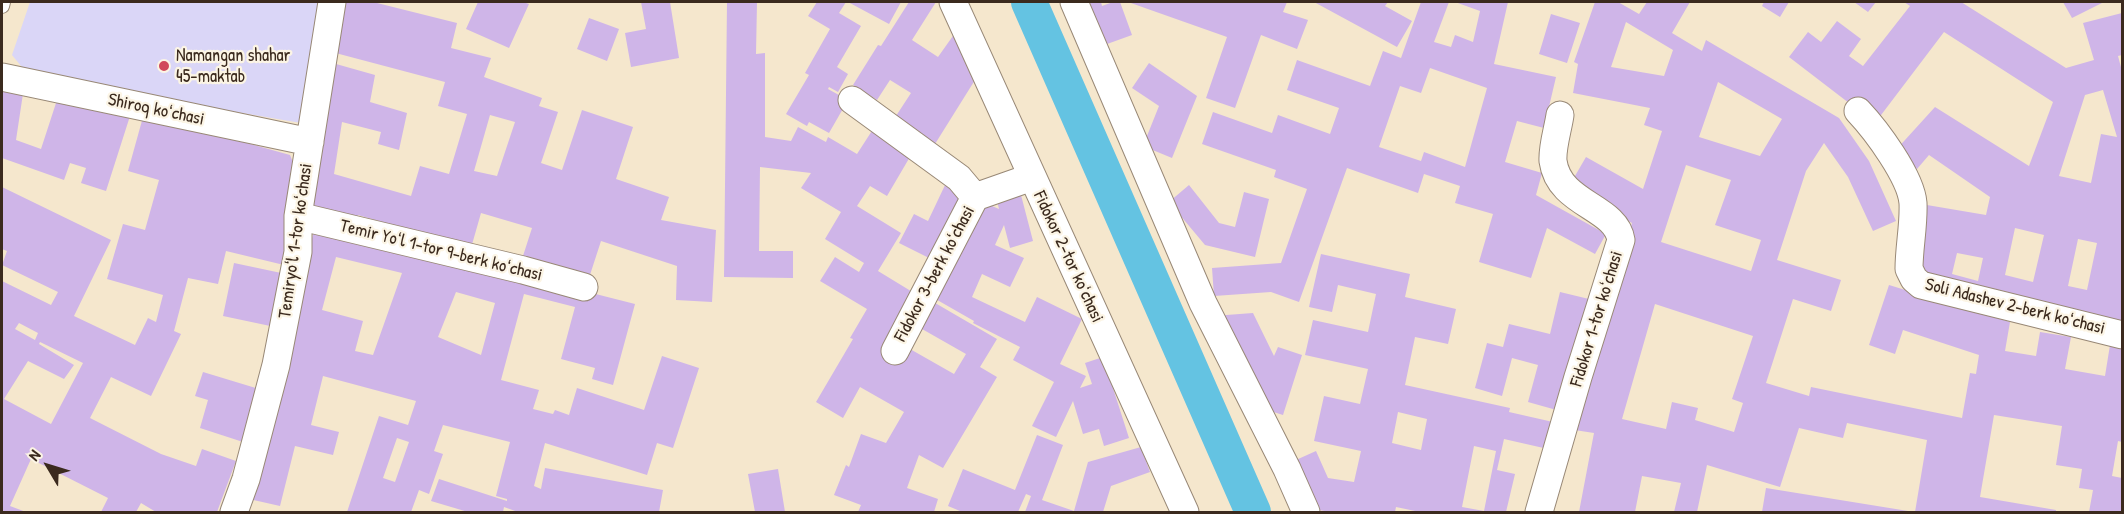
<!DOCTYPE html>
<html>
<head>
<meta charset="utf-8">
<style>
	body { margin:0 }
	#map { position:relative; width:2124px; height:514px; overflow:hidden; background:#f5e7cd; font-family:"Patrick Hand",sans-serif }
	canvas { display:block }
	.frame { position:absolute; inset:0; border:3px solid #3b2a1e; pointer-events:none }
	.north { position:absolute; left:18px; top:436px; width:60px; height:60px; -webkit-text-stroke:4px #fcf5e5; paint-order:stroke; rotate:308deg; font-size:16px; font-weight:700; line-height:24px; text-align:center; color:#3b2a1e }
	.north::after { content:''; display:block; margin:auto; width:21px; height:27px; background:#3b2a1e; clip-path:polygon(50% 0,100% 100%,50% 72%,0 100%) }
</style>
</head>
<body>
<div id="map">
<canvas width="2124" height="514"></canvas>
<div class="frame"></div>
<div class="north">N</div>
</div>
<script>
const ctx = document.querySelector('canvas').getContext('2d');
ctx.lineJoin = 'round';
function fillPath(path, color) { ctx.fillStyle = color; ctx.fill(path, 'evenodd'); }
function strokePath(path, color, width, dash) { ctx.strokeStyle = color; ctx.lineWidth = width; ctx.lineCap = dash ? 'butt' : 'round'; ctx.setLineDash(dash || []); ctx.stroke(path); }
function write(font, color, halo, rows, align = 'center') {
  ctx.font = font + ' "Patrick Hand",sans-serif'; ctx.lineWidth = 4.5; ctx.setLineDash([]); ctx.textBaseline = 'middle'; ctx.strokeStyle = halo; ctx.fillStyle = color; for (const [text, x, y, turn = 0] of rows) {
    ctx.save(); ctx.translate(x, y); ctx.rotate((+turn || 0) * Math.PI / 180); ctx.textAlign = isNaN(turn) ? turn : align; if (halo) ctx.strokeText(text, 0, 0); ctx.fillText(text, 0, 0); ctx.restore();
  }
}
const built = new Path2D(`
	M30 2H318L301 123 30 77 12 55Z`);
const canal = new Path2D(`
	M1029 2 1253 512`);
const building = new Path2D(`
	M338 2H373L457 23 451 48 491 58 484 77 542 98 539 106 558 112 541 163 562 170 582 110 633 127 616 179 669 197 661 220 716 230 712 302 676 300 677 266 601 241 588 281 522 259 532 228 481 213 471 248 358 215 354 228 303 214 329 62 375 75 370 102 407 113 399 150 378 144 381 132 342 122 334 174 411 196 420 166 449 174 467 114 438 106 445 82 328 51ZM490 115 515 122 497 176 474 171Z
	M478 2H523L529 4 509 48 466 29Z
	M641 2H670L679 58 631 67 625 33 646 29Z
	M727 2H757L756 54 765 53V137L791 141 798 127 826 142 828 137 857 154 877 123 914 150 887 196 870 186 857 206 901 233 878 271 919 296 882 357 893 362 903 345 954 374 966 354 915 325 930 300 997 339 980 367 997 377 943 468 919 455 907 488 938 499 934 512H858L861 505 834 495 846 465 849 467 861 434 886 443 904 412 860 387 843 418 816 402 853 339 850 338 867 309 820 281 835 257 859 272 864 263 825 239 841 212 801 188 811 173 760 167 759 251H793V278L724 277Z
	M817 2H846L839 13 861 26 837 67 848 74 838 92 829 87 828 89 848 100 829 133 809 122 807 126 786 114 809 75 805 73 830 29 808 16Z
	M848 2H901L889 24Z
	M909 2H936L912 40 938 57 955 33 975 80 935 144 894 119 911 93 890 80 877 100 853 85 878 45 881 46Z
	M1078 2H1101L1102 6 1113 2H1120L1132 35 1096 48Z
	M1128 2H1287L1283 12 1308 20 1297 49 1261 35 1235 108 1206 98 1227 37Z
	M1314 2H1388L1385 6 1412 21 1397 47Z
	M1421 2H1449L1434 42 1451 47 1455 35 1473 42 1480 11 1455 2H1508L1494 64 1556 77 1544 128 1517 121 1505 162 1542 173 1536 195 1606 234 1595 254 1547 228 1531 278 1479 262 1493 214 1455 203 1460 186 1424 174 1418 193 1347 168 1299 302 1271 292 1214 296 1212 268 1281 263 1307 189 1274 177 1276 170 1202 144 1213 112 1272 133 1278 115 1330 134 1339 108 1287 90 1297 60 1370 86 1383 51 1401 58ZM1430 68 1487 88 1465 167 1424 152 1421 161 1379 147 1400 86 1421 93Z
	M1595 2H1618L1639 14 1647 2H1690L1672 33 1702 51 1706 40 1839 118 1869 161 1896 221 1873 231 1848 177 1824 143 1806 171 1777 260 1841 280 1831 311 1793 299 1766 383 1809 396 1811 387 1962 418 1970 373 1976 374 1979 355 1903 330 1895 354 1869 345 1889 285 2010 322 2005 351 2036 356 2040 332 2071 337 2065 369 2105 376 2110 345 2122 347V442L2118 441 2112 476 2122 478V512H2089L2093 490 2079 488 2082 469 2056 465 2062 426 1994 415 1980 497 2056 510V512H1915L1927 440 1847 423 1843 438 1799 428 1780 487 1707 465 1697 512H1674L1681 483 1642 476 1635 512H1579L1594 433 1568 429 1632 223 1568 188 1586 157 1643 189 1662 131 1644 125 1650 108 1573 93 1578 64 1574 62ZM1626 22 1673 50 1664 76 1611 67ZM1718 82 1782 119 1760 156 1699 137ZM1686 165 1731 180 1715 225 1761 240 1751 271 1661 242ZM1655 304 1753 336 1732 399 1743 403 1734 432 1695 420 1698 408 1672 402 1666 429 1622 419Z
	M1764 2H1789L1780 17 1762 6Z
	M1854 2H1876L1868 12Z
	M1904 2H1961L2066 68 2094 60 2083 23 2122 13V55L2118 56 2122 71V327L1919 283 1921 204 1986 215 1990 197 1929 155 1917 169 1895 151 1935 107 2029 166 2053 102 1944 32 1875 123 1789 57 1808 32 1821 42 1837 21 1861 39 1849 56 1863 66 1910 6ZM2103 90 2117 137 2101 134 2091 183 2059 176 2085 95ZM2015 228 2044 235 2033 282 2005 275ZM2078 239 2097 243 2087 290 2068 286ZM1957 253 1983 258 1978 281 1952 274Z
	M2063 2H2104L2072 18Z
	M1551 14 1580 23 1567 63 1539 54Z
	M589 18 619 29 607 61 577 49Z
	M1149 63 1197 96 1172 158 1143 146 1159 106 1132 88Z
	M2 84 24 87 16 140 41 149 57 100 104 113 105 108 130 116 106 191 81 183 86 168 70 163 64 180 2 158Z
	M143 117 175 123 290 155 299 177 284 265 226 251 218 284 188 278 174 331 181 334 151 396 111 377 90 418 161 454 196 466 202 449 236 461 217 512H156L141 503 136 512H101L108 498 31 459 10 506 26 512H2V281L51 305 58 292 2 265 7 251 2 249V187L111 240 74 316 135 345 148 318 156 322 163 295 107 279 123 224 145 230 159 180 128 171ZM19 323 38 333 35 340 15 329ZM40 342 83 363 51 424 4 399 28 361 64 379 74 365 39 344Z
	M946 183 966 193 937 262 899 243 914 214 928 221Z
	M1189 185 1219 223 1235 227 1244 192 1269 199 1255 257 1205 245 1169 202Z
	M1021 195 1033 241 1010 248 1004 225 995 245 1024 258 1010 287 982 274 972 297 1025 322 1037 297 1082 319 1060 364 1086 376 1080 388 1092 384 1085 363 1103 357 1129 438 1104 446 1099 429 1083 434 1073 401 1056 437 1032 426 1054 382 1013 360 1020 347 973 323 974 321 932 297 976 199 999 209 997 201Z
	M316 223 635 304 613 385 592 379 595 368 561 359 575 307 524 294 501 380 539 390 533 409 553 414 555 410 569 415 577 388 644 410 662 356 699 368 673 448 657 443 647 475 545 443 534 486 541 489 545 468 663 490 659 512H518L504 507 503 512H468L431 501 439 479 507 501V499L496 496 510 442 443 425 434 451 443 454 429 494 419 490 411 512H347L379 416 408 425 416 401 323 376 311 425 339 432 333 455 295 446 280 506 249 499 287 333ZM336 257 402 273 373 355 355 351 363 321 322 310ZM456 292 495 303 481 355 438 337ZM397 438 409 442 395 482 383 478Z
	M1321 254 1410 274 1405 297 1456 309 1448 344 1415 337 1405 385 1510 408 1509 412 1553 422 1548 449 1504 439 1497 470 1515 474 1506 512H1420L1396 507 1395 512H1331L1306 508 1287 464 1316 451 1328 478 1354 482 1361 451 1314 441 1324 396 1360 404 1368 369 1305 355 1313 320 1368 332 1376 294 1338 285 1332 312 1309 307ZM1398 412 1427 419 1421 450 1392 443ZM1474 446 1496 451 1484 511 1462 507Z
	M234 263 286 274 275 327 223 316Z
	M1560 292 1589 299 1560 411 1528 402 1538 365 1512 358 1502 396 1475 388 1487 343 1503 347 1509 324 1550 334Z
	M1253 313 1274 356 1278 347 1302 355 1283 415 1258 407 1213 316Z
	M203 372 259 389 243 442 200 428 208 400 195 396Z
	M1037 435 1063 445 1042 500 1074 511 1088 462 1141 447 1150 472 1111 486 1103 512H1025L1031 496 1026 494 1018 512H959L960 511 948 506 963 469 1015 490Z
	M778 469 785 512H755L748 474Z
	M1766 488 1908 511V512H1762Z`);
const service = new Path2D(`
	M2 6 3 2`);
const minor = new Path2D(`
	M953 2 1185 512
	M1074 2 1203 303 1287 469 1306 512
	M2 77 310 142
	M852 100 959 178 975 197
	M1858 111C1876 130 1911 177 1913 203 1914 225 1909 247 1909 269L1914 279 1921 285 2122 335
	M298 216 523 270 584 287
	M895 351 975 197 1032 177
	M234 512 246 479 276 365 298 252V216L332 2
	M1539 512 1578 377 1621 240C1616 206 1559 205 1553 161 1552 147 1558 129 1560 115`);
const markers = [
	[164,66,6,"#d1495b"]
];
const poiNames = [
	["Namangan shahar",176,56],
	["45-maktab",176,77]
];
const streetNames = [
	["Shiroq koʻchasi",156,110,12],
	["Temiryoʻl 1-tor koʻchasi",296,241,-82],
	["Temir Yoʻl 1-tor 9-berk koʻchasi",441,251,14],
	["Fidokor 2-tor koʻchasi",1068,257,65],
	["Fidokor 3-berk koʻchasi",935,274,-62],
	["Soli Adashev 2-berk koʻchasi",2015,307,14],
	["Fidokor 1-tor koʻchasi",1597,319,-73]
];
fillPath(built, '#dad6f7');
strokePath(canal, '#64c3e2', 36);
fillPath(building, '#cfb5e8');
strokePath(service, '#988876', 16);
strokePath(minor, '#988876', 29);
strokePath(service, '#fff', 14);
strokePath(minor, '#fff', 27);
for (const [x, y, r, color] of markers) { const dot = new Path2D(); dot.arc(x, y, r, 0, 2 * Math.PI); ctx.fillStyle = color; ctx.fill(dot); strokePath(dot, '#fcf5e5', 2); }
write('18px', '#3b2a1e', '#fcf5e5', poiNames, 'left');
write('18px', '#3b2a1e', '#fcf5e5', streetNames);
</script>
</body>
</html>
